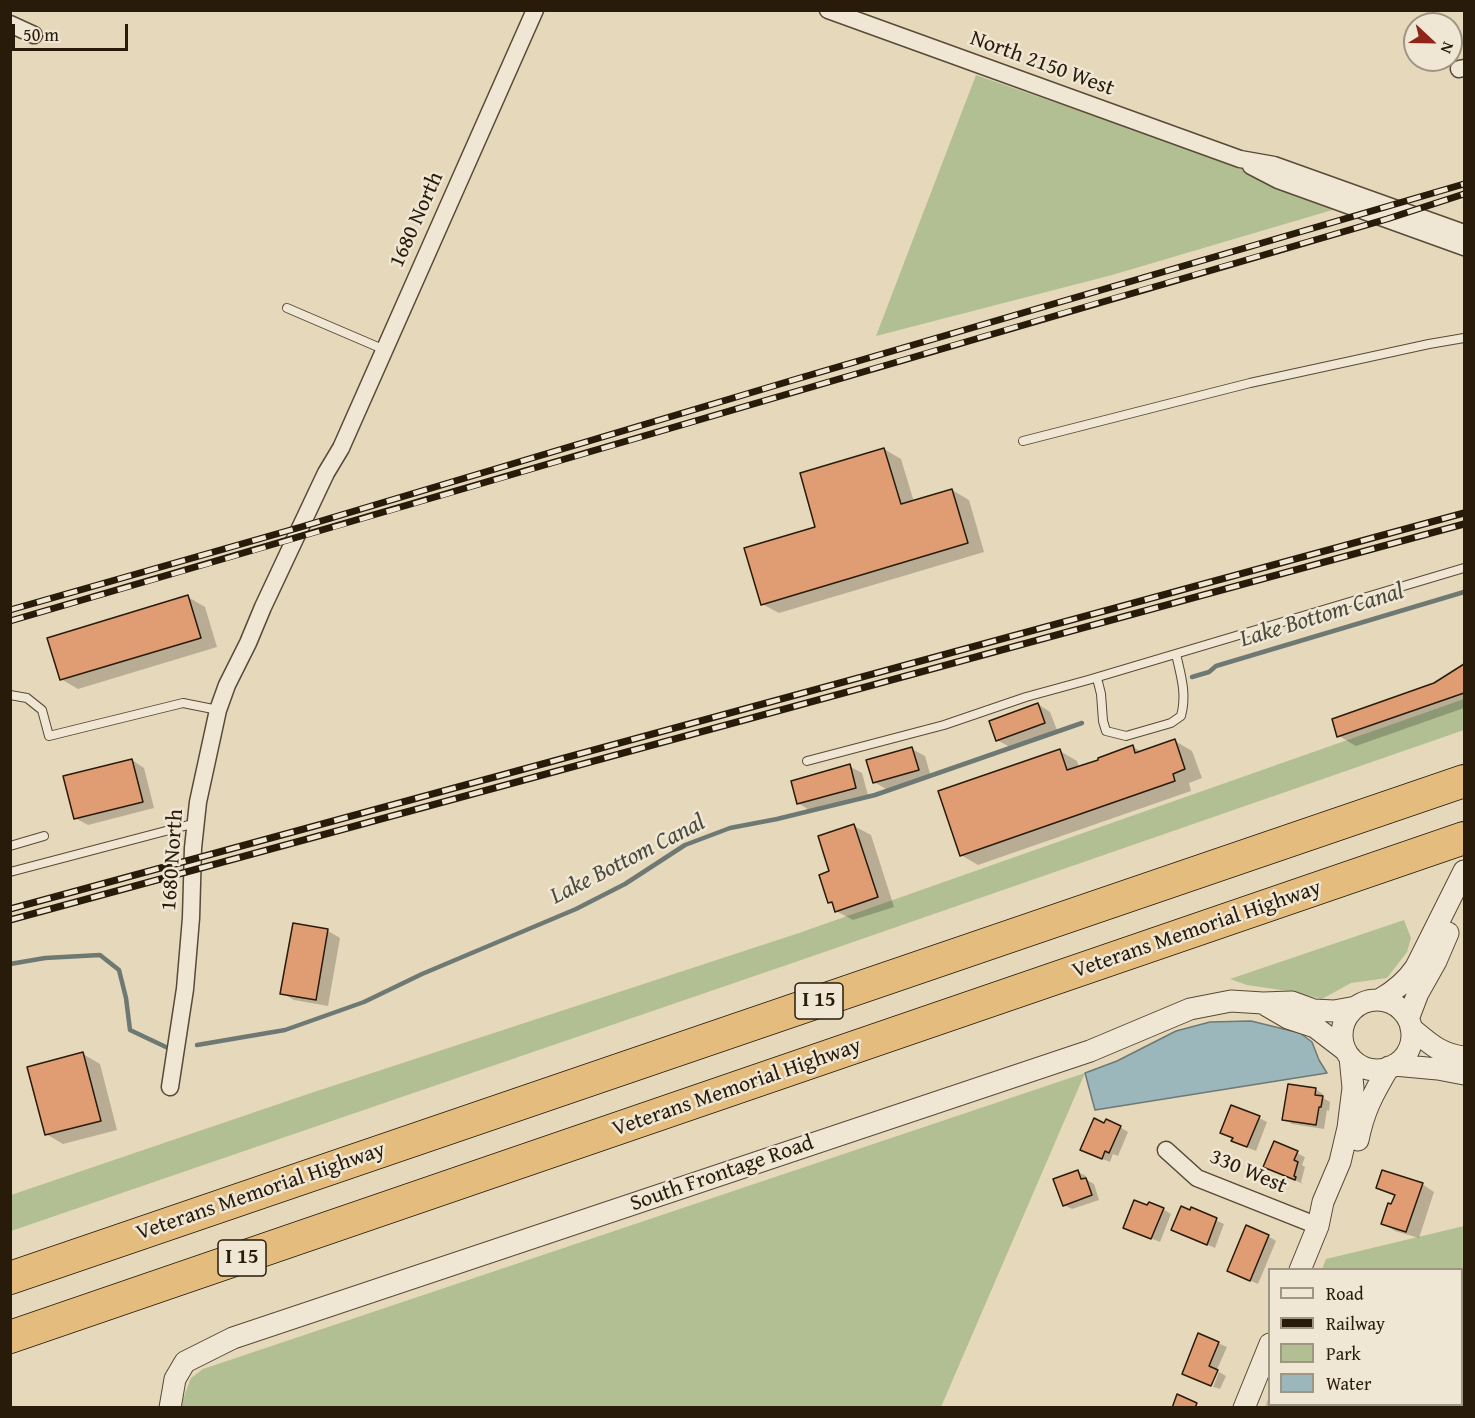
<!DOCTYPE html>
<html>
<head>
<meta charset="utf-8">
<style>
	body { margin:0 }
	#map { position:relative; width:1475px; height:1418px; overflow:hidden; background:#e6d8bb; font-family:"Gentium Book Plus",serif }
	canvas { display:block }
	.frame { position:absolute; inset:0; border:12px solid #281b0a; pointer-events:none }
	.legend { position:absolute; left:1268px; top:1268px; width:195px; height:138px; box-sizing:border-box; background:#efe6d3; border:2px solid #9f9583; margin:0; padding:8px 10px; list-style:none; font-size:18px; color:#281b0a }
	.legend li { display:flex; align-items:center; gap:12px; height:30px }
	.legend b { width:30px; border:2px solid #9f9583 }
	.north { position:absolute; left:1403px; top:12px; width:60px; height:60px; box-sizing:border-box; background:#efe6d3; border:2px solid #9f9583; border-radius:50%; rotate:112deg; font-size:16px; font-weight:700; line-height:24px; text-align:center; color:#281b0a }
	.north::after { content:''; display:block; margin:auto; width:21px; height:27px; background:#8f2418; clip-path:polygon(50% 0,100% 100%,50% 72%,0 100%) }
	.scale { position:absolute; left:12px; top:24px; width:116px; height:27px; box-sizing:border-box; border:3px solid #281b0a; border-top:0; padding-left:8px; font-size:18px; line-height:21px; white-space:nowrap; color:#281b0a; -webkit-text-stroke:4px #efe6d3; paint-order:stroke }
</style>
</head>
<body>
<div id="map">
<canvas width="1475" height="1418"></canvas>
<div class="frame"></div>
<ul class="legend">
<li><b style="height:8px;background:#efe6d3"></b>Road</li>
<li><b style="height:8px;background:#281b0a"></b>Railway</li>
<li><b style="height:16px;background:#b1bf93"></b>Park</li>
<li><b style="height:16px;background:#9cb7bb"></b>Water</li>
</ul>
<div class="north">N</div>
<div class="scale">50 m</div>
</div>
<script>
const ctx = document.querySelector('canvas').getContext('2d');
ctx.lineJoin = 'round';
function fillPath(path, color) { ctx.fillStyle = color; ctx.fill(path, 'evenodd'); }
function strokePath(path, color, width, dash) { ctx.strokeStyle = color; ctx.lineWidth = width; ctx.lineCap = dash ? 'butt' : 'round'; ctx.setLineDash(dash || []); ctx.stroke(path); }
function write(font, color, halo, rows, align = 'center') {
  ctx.font = font + ' "Gentium Book Plus",serif'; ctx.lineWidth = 5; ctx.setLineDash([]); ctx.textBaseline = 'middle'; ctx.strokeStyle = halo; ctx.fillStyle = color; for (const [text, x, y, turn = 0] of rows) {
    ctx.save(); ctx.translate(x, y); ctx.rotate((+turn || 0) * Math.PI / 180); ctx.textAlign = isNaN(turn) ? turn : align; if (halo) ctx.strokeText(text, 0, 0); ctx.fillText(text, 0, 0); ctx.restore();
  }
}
const green = new Path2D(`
	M976 75 1232 164 1339 208 1112 275 876 336Z
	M1464 699V730L807 958 11 1231V1195L311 1093 799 933Z
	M1404 920 1411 938 1407 952 1387 978 1351 983 1322 999 1288 991 1247 985 1230 979Z
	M1085 1073 941 1407H182L183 1399 191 1378 203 1369Z
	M1464 1226V1407H1265L1269 1396 1270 1404H1462V1270L1322 1269 1326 1259Z`);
const water = new Path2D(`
	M1251 1021 1300 1033 1312 1042 1319 1060 1327 1073 1095 1110 1085 1073 1117 1061 1176 1031 1210 1022Z`);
const shadow = new Path2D(`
	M884 449 901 459 914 502 952 490 969 500 984 552 779 613 762 604 817 528Z
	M188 597 205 607 217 647 78 689 61 679Z
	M1464 665V708L1356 746 1339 736 1333 720 1435 684Z
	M1038 704 1050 712 1057 730 1010 747 997 740Z
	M1175 741 1192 751 1202 778 1189 783 1191 791 978 865 961 855 1060 751 1077 761 1079 768 1133 747 1142 752Z
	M912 749 925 756 931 777 886 789 874 782Z
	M132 760 144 768 154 808 88 825 75 818Z
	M849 766 862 773 868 795 811 811 798 803Z
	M854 826 871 835 894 907 853 920 836 911 834 905 829 902 831 872Z
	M328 931 340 938 328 1006 294 1000 282 993Z
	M83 1054 100 1064 117 1130 63 1144 46 1134Z
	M1315 1089 1323 1094V1098L1330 1102 1329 1111 1327 1110 1324 1129 1292 1124 1284 1119Z
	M1259 1118 1267 1122 1256 1151 1241 1145 1233 1140 1234 1139 1222 1132Z
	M1105 1125 1120 1127 1128 1132 1118 1156 1113 1154 1110 1162 1090 1154Z
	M1275 1143 1305 1157 1302 1165 1305 1167 1301 1182 1303 1184 1265 1167Z
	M1078 1172 1086 1176 1087 1180 1094 1184 1099 1200 1072 1209 1064 1205Z
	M1422 1184 1434 1192 1419 1238 1395 1231 1383 1223 1392 1206 1396 1197 1378 1188Z
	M1163 1209 1171 1214 1160 1242 1133 1231Z
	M1192 1209 1224 1224 1215 1248 1173 1230Z
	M1268 1236 1276 1241 1258 1284 1229 1271Z
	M1199 1335 1227 1347 1210 1385Z
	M1219 1372 1226 1376 1220 1389 1213 1387Z`);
const stream = new Path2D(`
	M1192 677 1209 672 1216 666 1464 592
	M10 964 45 958 100 955 119 970 126 998 130 1030 168 1048
	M197 1045 285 1030 364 1002 422 974 576 909 625 884 685 845 730 828 777 819 875 795 1082 723`);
const building = new Path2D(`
	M884 448 901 504 952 489 968 543 761 605 744 548 815 527 800 473Z
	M188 595 201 638 60 680 47 638Z
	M1464 664V693L1337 737 1332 719 1434 683Z
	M1038 703 1045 723 996 741 989 721Z
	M1175 739 1185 769 1173 774 1175 781 960 856 938 791 1060 749 1067 770 1098 760V758L1133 745 1135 753Z
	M912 747 919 770 873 783 866 760Z
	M132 759 143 802 74 819 63 776Z
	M850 764 856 788 797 804 791 781Z
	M854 824 878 897 835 912 832 902 828 903 819 875 829 871 818 836Z
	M293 923 328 929 316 1000 280 994Z
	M83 1052 101 1121 45 1135 27 1067Z
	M1288 1084 1316 1088 1315 1095 1323 1096 1321 1107H1319L1316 1125 1282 1120Z
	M1231 1105 1260 1116 1247 1147 1231 1141 1233 1138 1220 1133Z
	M1094 1118 1104 1123 1106 1119 1121 1126 1109 1153 1105 1151 1102 1159 1080 1150Z
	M1274 1141 1298 1151 1294 1160 1298 1162 1294 1176 1296 1177 1295 1180 1263 1167Z
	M1078 1170 1081 1179 1086 1178 1092 1195 1063 1206 1053 1179Z
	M1382 1170 1423 1183 1406 1232 1381 1224 1388 1203 1391 1204 1395 1195 1376 1188Z
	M1134 1200 1147 1205 1149 1202 1164 1208 1151 1239 1123 1228Z
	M1181 1206 1190 1210 1191 1207 1217 1218 1207 1245 1171 1230Z
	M1246 1225 1269 1235 1250 1281 1227 1271Z
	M1198 1333 1219 1342 1209 1366 1218 1370 1211 1386 1182 1374Z
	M1177 1394 1197 1403 1195 1408H1172Z`);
const path = new Path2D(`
	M1462 1270 1464 1269
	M1462 1293 1464 1295
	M1462 1340 1464 1343
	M1462 1373 1464 1374
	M1363 1404 1371 1408
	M1329 1408 1331 1404
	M1345 1408V1404
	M1386 1408 1388 1404`);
const service = new Path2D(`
	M287 308 385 350
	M1023 441 1250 383 1429 344 1464 338
	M1097 678 1101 694 1103 721 1106 731 1126 736 1171 723 1181 716C1187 694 1181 676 1176 654
	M10 695 27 698 42 710 49 736 183 703 218 710
	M807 761 944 725 1026 697 1088 680 1464 568
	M10 846 44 836
	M10 872 196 823`);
const minor = new Path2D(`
	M828 10 1240 159 1274 165 1464 233
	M10 24 34 35
	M1459 69 1464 68
	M1251 166 1278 180 1464 247
	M170 1087 185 989 191 918 193 848 198 802 218 710 227 685 248 643 263 607 317 492 326 473 341 448 535 10
	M1166 1150 1197 1178 1318 1226`);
const tertiary = new Path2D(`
	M1379 1000C1395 991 1406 982 1416 967L1464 871
	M1342 1035a35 35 0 1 1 70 0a35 35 0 1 1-70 0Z
	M1264 1004 1288 1018 1315 1027 1345 1050
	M1408 1019 1418 993 1436 961 1448 933
	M1411 1028C1429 1043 1440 1054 1464 1057
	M1394 1065 1438 1069 1464 1074
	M1358 1140C1364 1110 1373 1094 1389 1067
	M1300 1270 1318 1226 1323 1202 1340 1162 1348 1128 1353 1088 1350 1057
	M170 1408 175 1379 185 1362 233 1338 1090 1051 1190 1009 1231 1001 1263 1003 1292 1002 1314 1010 1334 1011 1356 1007
	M1244 1408 1270 1344`);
const motorway = new Path2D(`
	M10 1278 1464 781
	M10 1337 1464 838`);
const rail = new Path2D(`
	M10 610 301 527 800 378 1464 184
	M10 621C470 489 928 351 1387 219L1464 194
	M10 909 1464 513
	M10 920 1464 524`);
const shields = [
	[819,1001,48],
	[242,1258,48]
];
const shieldNames = [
	["I 15",819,1001],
	["I 15",242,1258]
];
const streetNames = [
	["North 2150 West",1042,64,20],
	["1680 North",417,220,-66],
	["1680 North",173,860,-86],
	["Veterans Memorial Highway",1197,930,-19],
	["Veterans Memorial Highway",737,1088,-19],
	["330 West",1248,1172,23],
	["South Frontage Road",722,1174,-19],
	["Veterans Memorial Highway",261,1192,-19]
];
const waterNames = [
	["Lake Bottom Canal",1322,616,-17],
	["Lake Bottom Canal",628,860,-27]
];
fillPath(green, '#b1bf93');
fillPath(water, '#9cb7bb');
strokePath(water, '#6e7974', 1.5);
fillPath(shadow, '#0003');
strokePath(stream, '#6e7974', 4.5);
fillPath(building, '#e09d73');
strokePath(building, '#281b0a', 1.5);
strokePath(service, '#584a36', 10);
strokePath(minor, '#584a36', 19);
strokePath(tertiary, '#584a36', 23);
strokePath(motorway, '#281b0a', 34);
strokePath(path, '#281b0a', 3, [1.5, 3]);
strokePath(service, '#efe6d3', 8);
strokePath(minor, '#efe6d3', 16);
strokePath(tertiary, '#efe6d3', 21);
strokePath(motorway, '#e3bc7e', 32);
strokePath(rail, '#281b0a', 7);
strokePath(rail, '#efe6d3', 4.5, [14]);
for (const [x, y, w] of shields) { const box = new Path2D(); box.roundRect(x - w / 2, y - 18, w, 36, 4.5); ctx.fillStyle = '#efe6d3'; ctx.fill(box); strokePath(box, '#281b0a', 1.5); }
write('bold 21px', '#281b0a', null, shieldNames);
write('22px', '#281b0a', '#efe6d3', streetNames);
write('italic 24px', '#4b4a3f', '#efe6d3', waterNames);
</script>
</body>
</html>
